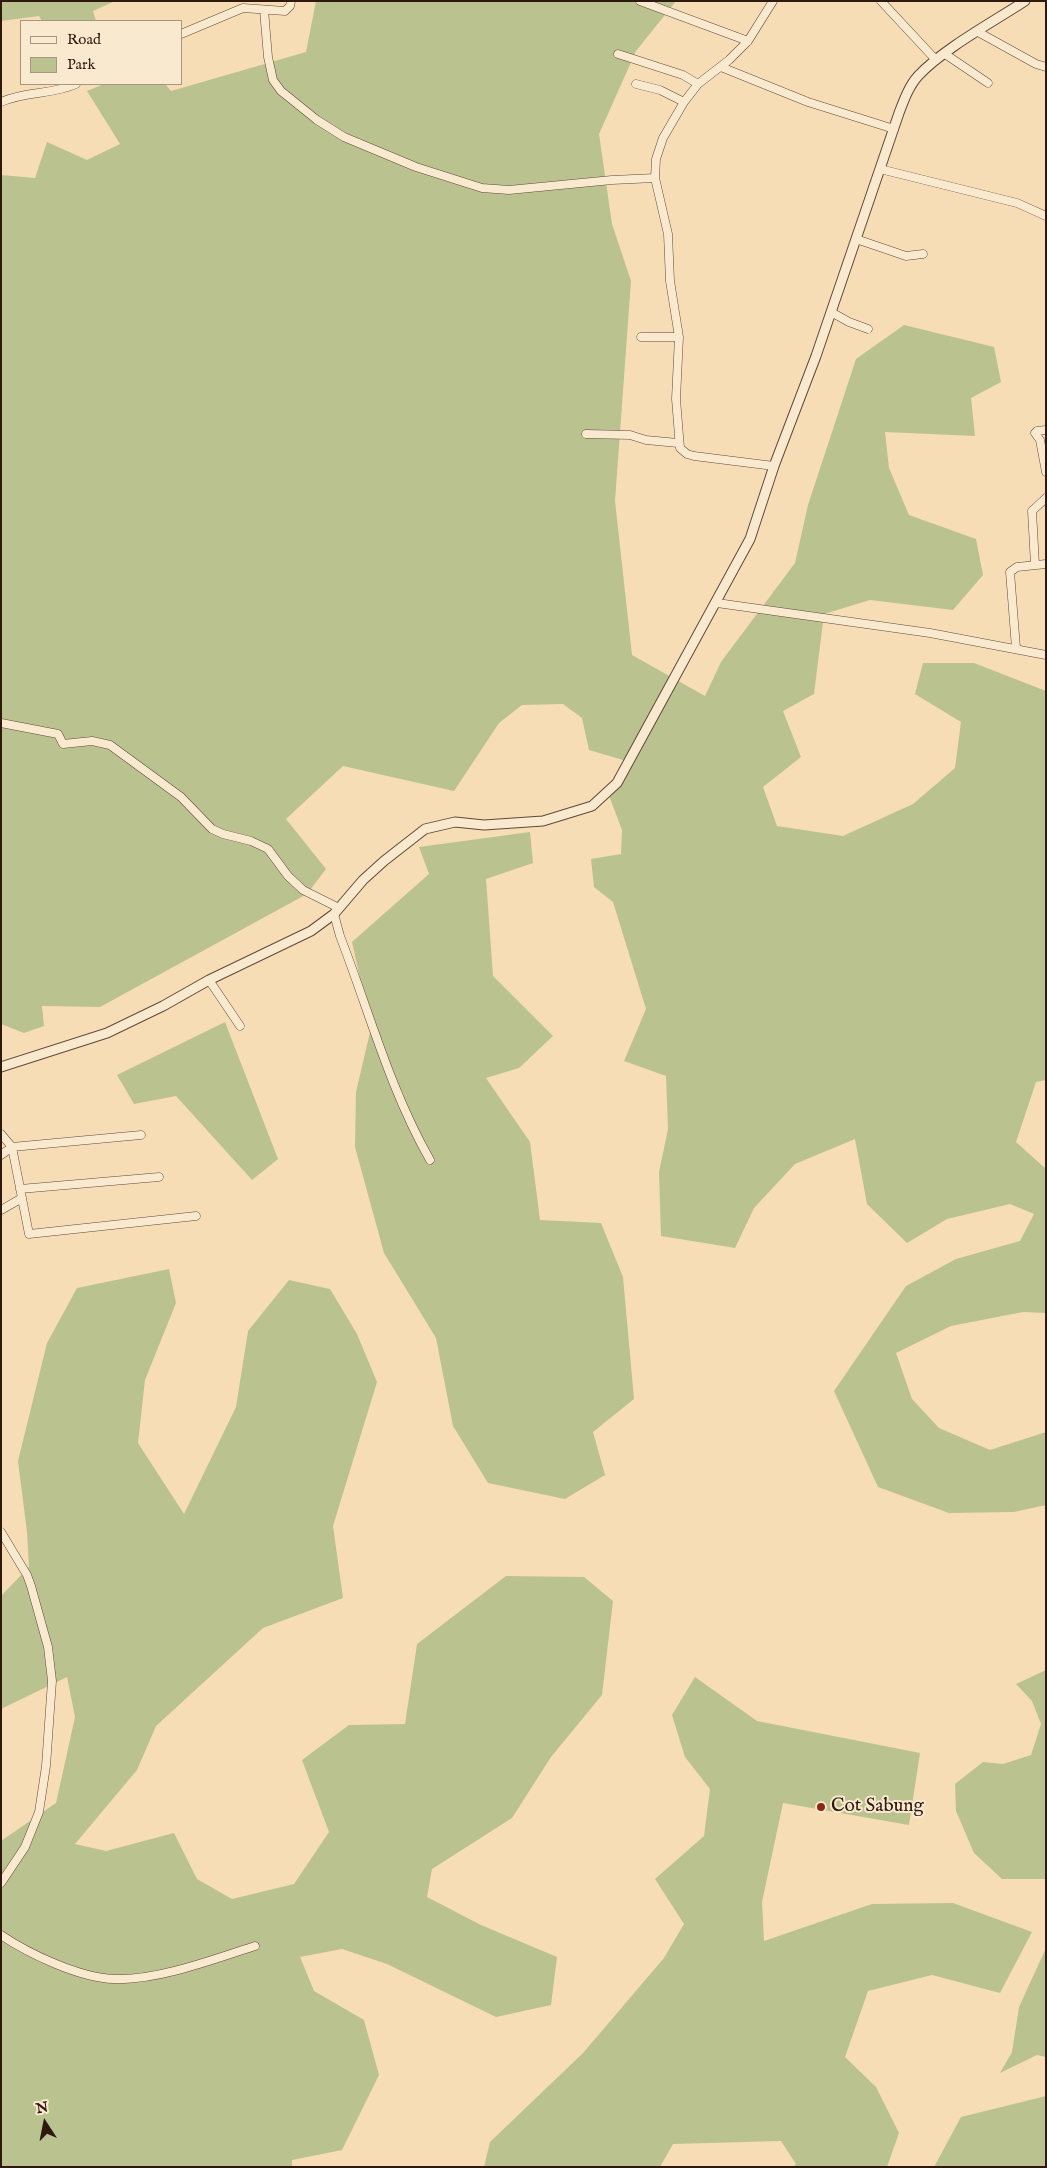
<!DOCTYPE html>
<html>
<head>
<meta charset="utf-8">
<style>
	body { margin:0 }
	#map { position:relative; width:1047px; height:2168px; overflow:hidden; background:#f6ddb5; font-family:"IM FELL English",serif }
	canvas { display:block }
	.frame { position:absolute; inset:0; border:2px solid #2f180e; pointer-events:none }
	.legend { position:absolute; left:20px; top:20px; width:162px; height:65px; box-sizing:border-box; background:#f9e9cf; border:1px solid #a89582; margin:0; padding:6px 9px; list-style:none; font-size:15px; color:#2f180e }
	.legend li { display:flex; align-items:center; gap:10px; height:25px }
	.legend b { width:25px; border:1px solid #a89582 }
	.north { position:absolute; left:20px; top:2098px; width:50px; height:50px; -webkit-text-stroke:4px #f9e9cf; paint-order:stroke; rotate:349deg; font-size:14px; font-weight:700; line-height:20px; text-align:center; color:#2f180e }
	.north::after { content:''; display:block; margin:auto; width:18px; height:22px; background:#2f180e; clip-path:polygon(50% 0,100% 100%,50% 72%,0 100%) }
</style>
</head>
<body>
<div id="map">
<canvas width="1047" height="2168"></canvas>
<div class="frame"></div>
<ul class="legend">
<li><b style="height:6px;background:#f9e9cf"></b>Road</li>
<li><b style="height:14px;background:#bac290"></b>Park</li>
</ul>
<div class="north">N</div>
</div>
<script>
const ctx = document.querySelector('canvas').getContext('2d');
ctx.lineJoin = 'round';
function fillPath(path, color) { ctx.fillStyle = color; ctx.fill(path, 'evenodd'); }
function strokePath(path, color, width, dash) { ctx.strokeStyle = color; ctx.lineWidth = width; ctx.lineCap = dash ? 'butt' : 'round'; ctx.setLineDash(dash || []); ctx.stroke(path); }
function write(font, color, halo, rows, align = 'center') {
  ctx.font = font + ' "IM FELL English",serif'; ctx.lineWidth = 4; ctx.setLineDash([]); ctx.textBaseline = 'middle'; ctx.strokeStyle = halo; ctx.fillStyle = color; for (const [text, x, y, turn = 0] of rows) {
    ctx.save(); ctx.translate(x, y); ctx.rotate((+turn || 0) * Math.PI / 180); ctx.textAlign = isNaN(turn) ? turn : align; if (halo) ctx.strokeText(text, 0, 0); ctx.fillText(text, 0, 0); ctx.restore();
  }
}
const green = new Path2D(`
	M1 1H115L93 11 96 21H42L39 16 1 21Z
	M316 1H676L636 51 599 134 612 224 631 281 615 501 632 655 705 696 721 662 795 563 808 505 856 359 904 325 994 347 1001 382 971 398 975 436 885 432 889 468 909 515 976 539 983 575 953 610 870 600 824 614 814 694 783 711 801 757 763 787 777 826 843 836 913 804 955 768 961 722 915 694 923 663H974L1046 691V1080L1036 1082 1016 1142 1046 1169V1313L1023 1312 951 1326 896 1353 912 1399 939 1428 990 1450 1046 1432V1505L1014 1512 949 1513 878 1487 834 1391 906 1286 956 1259 1020 1241 1034 1214 1010 1204 947 1219 907 1243 867 1204 855 1139 795 1164 754 1208 735 1248 661 1236 659 1172 668 1129 666 1076 624 1061 646 1009 613 902 594 887 591 859 621 854 622 830 608 793 630 762 589 750 582 718 563 704 522 705 499 723 454 791 343 766 286 819 326 869 307 894 100 1007 42 1006 44 1026 24 1033 1 1024V175L35 178 47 142 87 160 120 144 87 91 104 84H165L171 91 306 52Z
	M530 832 533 863 486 879 493 976 553 1036 519 1068 486 1078 530 1142 540 1220 601 1223 623 1277 634 1399 593 1432 605 1475 565 1499 488 1483 453 1426 436 1338 384 1253 355 1147 356 1092 371 1028 352 942 429 874 419 847Z
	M225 1022 278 1159 252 1180 176 1096 134 1104 117 1075Z
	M169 1269 176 1303 145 1380 138 1443 184 1514 236 1407 248 1331 289 1280 330 1289 357 1334 377 1382 333 1526 343 1598 263 1628 156 1726 137 1770 75 1844 106 1851 174 1833 197 1879 232 1899 294 1884 329 1832 302 1760 349 1725 405 1724 417 1644 506 1576 584 1577 613 1601 602 1695 551 1757 512 1818 432 1869 427 1897 481 1925 557 1957 551 2005 496 2017 387 1964 342 1949 300 1957 314 1991 364 2020 379 2075 342 2150 292 2160V2167H1V1841L56 1803 75 1717 67 1677 1 1709V1596L29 1567 27 1532 18 1461 47 1343 77 1288Z
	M1046 1670V1879H1002L974 1853 956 1811 955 1784 983 1762 1003 1764 1031 1755 1041 1724 1032 1701 1016 1684Z
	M695 1677 757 1721 920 1753 909 1825 783 1803 762 1902 764 1941 872 1904 953 1903 1032 1932 1000 1993 932 1975 868 1991 845 2057 876 2087 899 2133 887 2167H793L796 2164 781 2141 673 2144 660 2167H484L490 2142 583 2053 664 1958 684 1924 655 1879 704 1836 710 1789 685 1757 672 1715Z
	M1046 1948V2057L1037 2055 1000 2073 1012 2052 1019 2007Z
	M1046 2096V2167H934L961 2117Z`);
const minor = new Path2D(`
	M640 1 748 41
	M773 1 748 41 729 60 698 84 684 102 663 138 656 159 655 178 668 234 670 281 679 337 676 399 680 448 687 454 694 456 774 466
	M881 1 936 60
	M264 10 268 57 273 80 281 91 317 120 344 137 416 167 482 188 509 190 612 180 655 178
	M978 32 1036 64 1046 67
	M181 34 243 8 285 11 290 6 291 1
	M618 54 683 75 698 84
	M945 54 988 83
	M721 67 808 102 894 129
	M636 84 660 90 684 102
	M1 102C25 91 52 95 76 84
	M880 169 1017 203 1046 216
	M856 239 906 256 923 254
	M831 312 849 322 868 329
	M641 337H679
	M1046 430 1037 431 1035 433 1040 440 1046 472
	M586 434 630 435 646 440 678 443
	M1035 565 1032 511 1046 498
	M717 603 930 633 1046 655
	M1016 648 1010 572 1017 567 1046 564
	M1 723 58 734 63 744 92 741 110 745 181 797 212 829 223 834 251 841 268 849 288 876 303 890 339 908
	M334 914 340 936C369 1011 390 1090 430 1160
	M209 980 240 1026
	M1 1134 12 1147 141 1135
	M1 1155 12 1147 29 1234 196 1216
	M20 1189 159 1177
	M1 1210 22 1198
	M1 1532 27 1575 31 1586 48 1647 52 1681 46 1766 39 1812 25 1847 1 1883
	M1 1935C29 1954 80 1978 114 1979 156 1981 215 1959 255 1946`);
const tertiary = new Path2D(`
	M1 1067 107 1033 163 1006 209 980 311 931 334 914 363 880 384 861 425 829 455 822 484 825 543 821 592 806 617 783 750 539 774 466 816 356 899 113C904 100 909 86 918 76 943 49 993 22 1025 1`);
const markers = [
	[821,1807,5,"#8f2418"]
];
const poiNames = [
	["Cot Sabung",831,1807]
];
fillPath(green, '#bac290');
strokePath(minor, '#614938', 9);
strokePath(tertiary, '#614938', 11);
strokePath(minor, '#f9e9cf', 8);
strokePath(tertiary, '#f9e9cf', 9);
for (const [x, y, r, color] of markers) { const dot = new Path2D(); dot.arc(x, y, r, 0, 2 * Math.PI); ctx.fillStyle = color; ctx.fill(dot); strokePath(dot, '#f9e9cf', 2); }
write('19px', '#2f180e', '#f9e9cf', poiNames, 'left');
</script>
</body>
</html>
